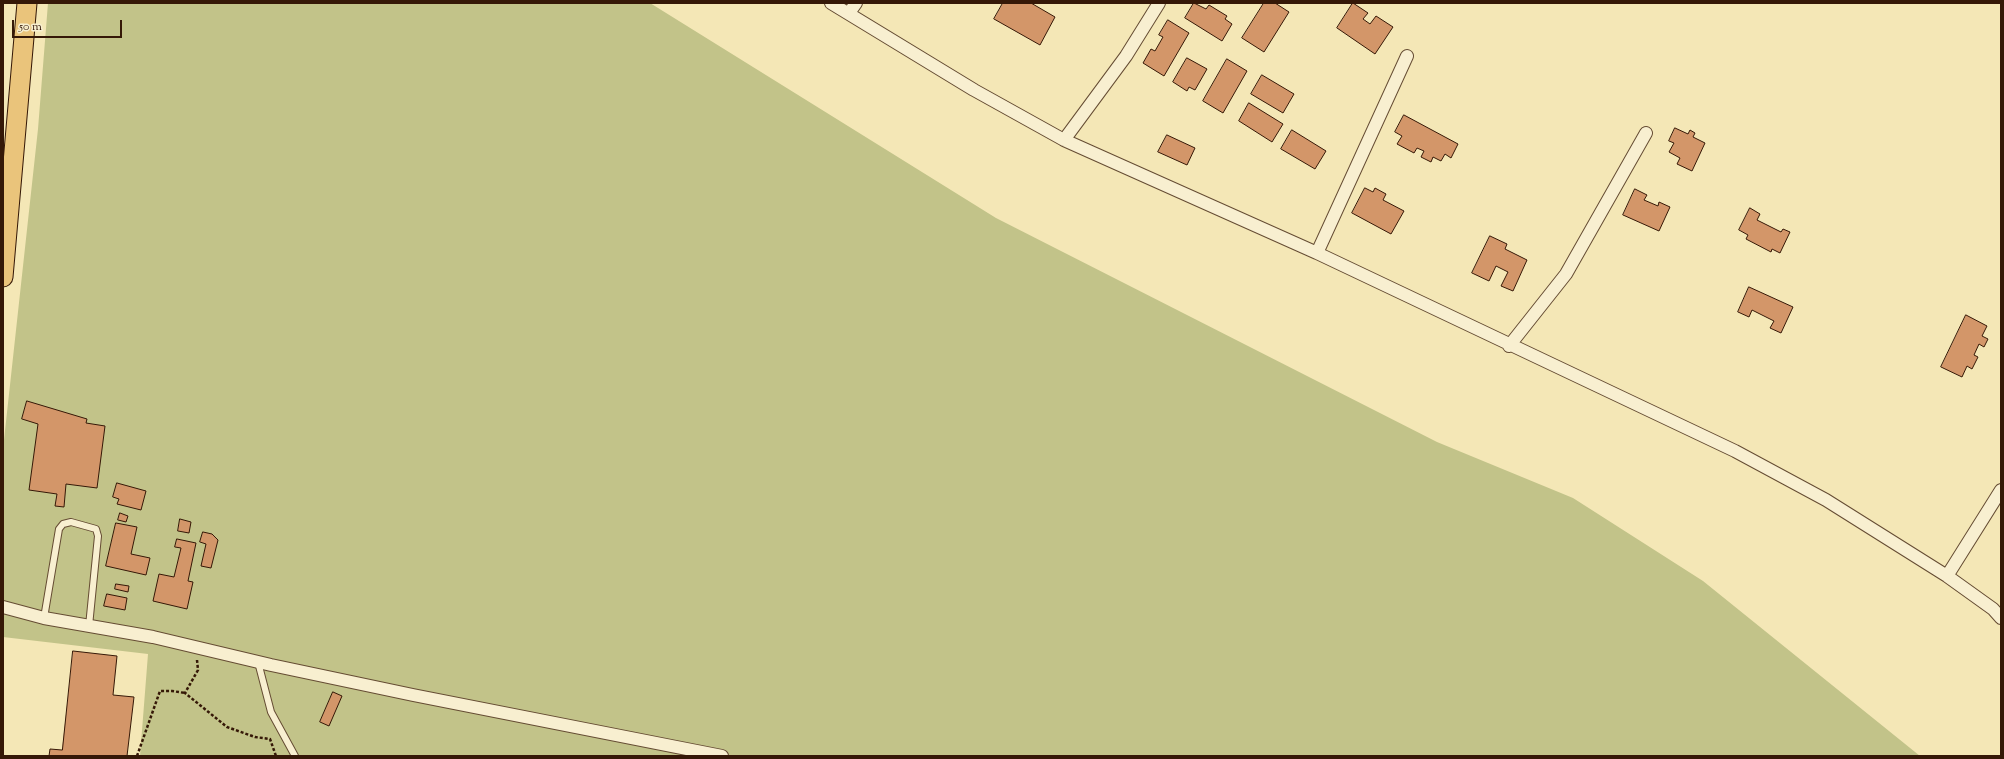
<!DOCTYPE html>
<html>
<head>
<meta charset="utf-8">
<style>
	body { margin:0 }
	#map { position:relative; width:2004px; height:759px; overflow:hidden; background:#f4e7b6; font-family:"Sorts Mill Goudy",serif }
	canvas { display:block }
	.frame { position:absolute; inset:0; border:4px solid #351807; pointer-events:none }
	.scale { position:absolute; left:12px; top:20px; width:110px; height:18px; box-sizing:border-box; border:2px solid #351807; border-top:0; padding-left:5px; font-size:12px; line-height:14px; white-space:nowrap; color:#351807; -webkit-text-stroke:3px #f8efd0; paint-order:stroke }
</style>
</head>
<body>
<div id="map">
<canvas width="2004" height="759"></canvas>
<div class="frame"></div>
<div class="scale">50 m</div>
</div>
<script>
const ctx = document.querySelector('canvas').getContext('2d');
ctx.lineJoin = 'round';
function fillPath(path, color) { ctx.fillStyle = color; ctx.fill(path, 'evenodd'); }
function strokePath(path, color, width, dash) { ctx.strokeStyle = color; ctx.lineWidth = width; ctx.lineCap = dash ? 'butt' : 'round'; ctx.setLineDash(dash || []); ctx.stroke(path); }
const green = new Path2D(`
	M48 3H650L996 218 1437 442 1573 498 1703 581 1920 756H140L148 654 3 637V449L38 129Z`);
const building = new Path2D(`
	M1003 3H1031L1055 17 1040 45 994 19Z
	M1194 3 1206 9 1209 5 1227 16 1225 19 1232 24 1222 41 1185 18Z
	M1264 3H1275L1289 12 1264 52 1242 38Z
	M1353 3 1368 13 1363 19 1370 24 1376 16 1393 27 1375 54 1337 28Z
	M1168 20 1189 33 1164 76 1143 63 1151 49 1155 51 1163 37 1159 35Z
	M1187 58 1207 69 1195 90 1189 87 1187 91 1173 82Z
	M1227 59 1247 71 1223 113 1203 101Z
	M1262 75 1294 94 1283 113 1251 94Z
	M1249 103 1283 124 1272 142 1239 121Z
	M1404 115 1458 144 1451 158 1445 154 1441 161 1433 157 1431 162 1421 157 1424 151 1417 148 1414 153 1397 144 1402 136 1395 132Z
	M1675 128 1688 134 1690 130 1695 133 1693 137 1705 143 1692 171 1677 164 1680 158 1669 152 1674 143 1669 141Z
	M1292 130 1326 151 1315 169 1281 149Z
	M1167 135 1195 148 1187 165 1158 152Z
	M1365 188 1373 192 1375 188 1386 194 1383 200 1404 211 1391 234 1352 213Z
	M1635 189 1647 195 1644 200 1658 206 1659 202 1670 207 1659 231 1623 215Z
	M1750 208 1760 214 1757 220 1781 232 1783 229 1790 232 1780 253 1772 249 1771 252 1746 239 1748 235 1739 230Z
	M1490 236 1507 244 1505 249 1527 260 1513 291 1501 286 1508 272 1496 266 1489 281 1472 273Z
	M1749 287 1793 307 1781 333 1770 328 1774 321 1752 310 1749 317 1738 312Z
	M1966 315 1987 326 1982 336 1988 339 1984 347 1979 344 1974 355 1978 357 1972 369 1967 366 1962 377 1941 367Z
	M27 401 87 419 86 423 105 426 97 488 66 484 64 507 55 506 57 494 29 490 38 424 22 419Z
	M117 483 146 491 141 510 117 504 119 499 113 497Z
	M120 513 128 516 126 522 118 520Z
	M180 519 191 522 189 533 178 531Z
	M116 523 137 527 131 554 150 558 146 575 106 566Z
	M203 532 212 534 218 540 211 568 201 566 206 544 200 542Z
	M177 539 196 543 188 581 193 582 187 609 153 601 159 574 174 577 181 548 175 547Z
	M116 584 129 586 128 592 115 589Z
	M107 594 127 598 125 610 104 606Z
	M73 651 117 656 113 695 134 697 127 756H49L50 749 62 750Z
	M333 692 342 696 329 726 320 722Z`);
const path = new Path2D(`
	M197 660 198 670 185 693 227 727 255 737 270 739 276 756
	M137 756 160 691H172L185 693`);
const service = new Path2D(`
	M44 618 59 529 63 524 71 522 96 529 98 536 89 626
	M258 662 271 712 295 756`);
const minor = new Path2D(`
	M831 3 974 90 1064 140 1317 253 1735 451 1826 500 1947 576 1993 609 2001 618
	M849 13 856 3
	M1064 140 1126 56 1159 3
	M1317 253 1407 56
	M1509 346 1566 274 1646 133
	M1947 576 2001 490
	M3 607 44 618 153 637 271 665 413 695 722 756`);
const trunk = new Path2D(`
	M3 277 27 3`);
fillPath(green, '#c2c389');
fillPath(building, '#d39669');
strokePath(building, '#351807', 1);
strokePath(service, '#654c33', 8);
strokePath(minor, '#654c33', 14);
strokePath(trunk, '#351807', 21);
strokePath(path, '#351807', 2.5, [3, 2]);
strokePath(service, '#f8efd0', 6);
strokePath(minor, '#f8efd0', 12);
strokePath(trunk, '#eac47b', 19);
</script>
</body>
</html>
